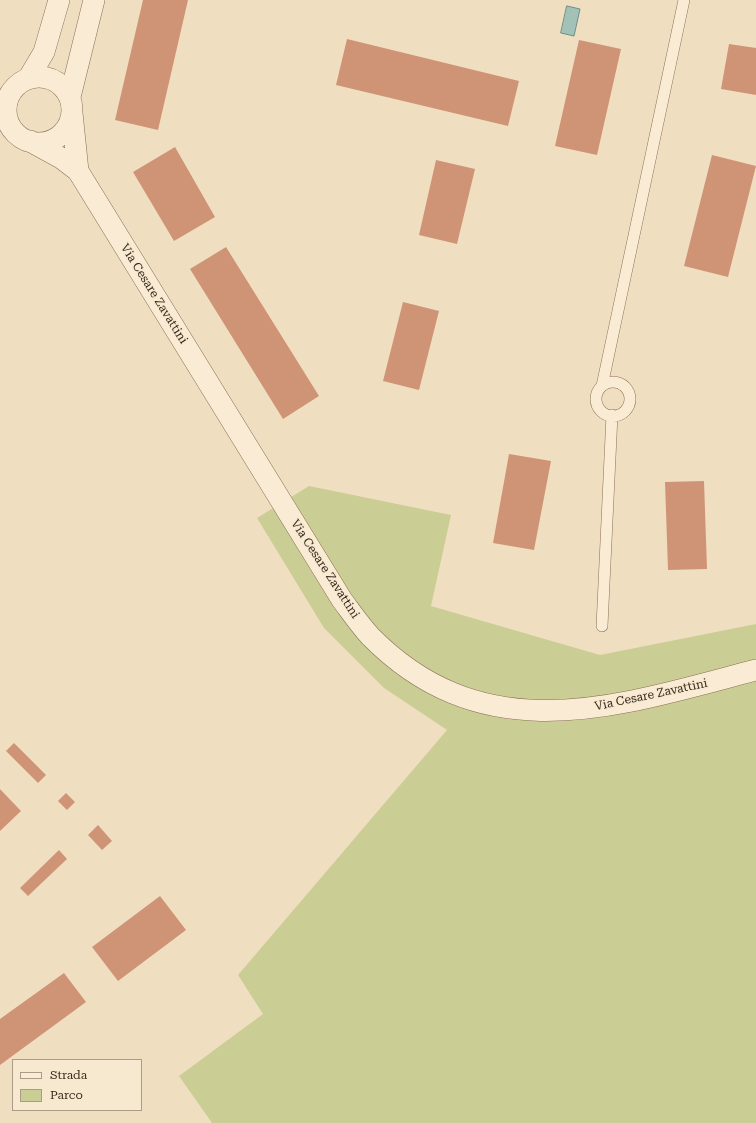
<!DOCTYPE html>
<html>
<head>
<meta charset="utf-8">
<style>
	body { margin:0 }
	#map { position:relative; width:756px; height:1123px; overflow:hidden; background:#f0dec0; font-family:"Roboto Serif",serif }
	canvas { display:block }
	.legend { position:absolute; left:12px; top:1059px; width:130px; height:52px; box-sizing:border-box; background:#f7e9d0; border:1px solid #ab9c88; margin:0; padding:5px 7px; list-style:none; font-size:12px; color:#38281c }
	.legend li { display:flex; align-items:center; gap:8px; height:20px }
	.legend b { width:20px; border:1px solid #ab9c88 }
</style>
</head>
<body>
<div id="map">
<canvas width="756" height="1123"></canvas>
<ul class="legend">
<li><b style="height:5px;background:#faecd4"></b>Strada</li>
<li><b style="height:11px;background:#cbce94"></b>Parco</li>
</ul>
</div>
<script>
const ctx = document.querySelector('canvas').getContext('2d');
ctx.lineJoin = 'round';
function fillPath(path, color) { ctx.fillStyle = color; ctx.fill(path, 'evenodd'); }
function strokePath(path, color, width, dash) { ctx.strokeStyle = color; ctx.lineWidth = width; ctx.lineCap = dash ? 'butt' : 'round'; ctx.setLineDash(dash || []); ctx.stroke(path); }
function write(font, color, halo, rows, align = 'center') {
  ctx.font = font + ' "Roboto Serif",serif'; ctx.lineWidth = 3; ctx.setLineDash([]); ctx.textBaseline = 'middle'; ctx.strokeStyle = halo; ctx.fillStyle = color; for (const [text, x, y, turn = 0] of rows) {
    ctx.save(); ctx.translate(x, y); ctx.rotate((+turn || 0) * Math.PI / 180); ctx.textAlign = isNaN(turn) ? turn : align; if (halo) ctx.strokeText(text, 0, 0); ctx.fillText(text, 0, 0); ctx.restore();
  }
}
const green = new Path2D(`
	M309 486 451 515 431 606 600 655 756 624V1123H212L179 1076 263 1014 238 975 447 730 384 688 324 628 257 518Z`);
const water = new Path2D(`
	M567 6 580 9 574 36 561 33Z`);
const building = new Path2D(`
	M143 0H188L158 130 115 120Z
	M347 39 519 81 508 126 336 85Z
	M579 40 621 49 597 155 555 146Z
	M729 44 756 48V95L721 89Z
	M175 147 215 217 174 241 133 172Z
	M712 155 756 166 728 277 684 266Z
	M436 160 475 169 457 244 419 235Z
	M226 247 319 396 283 419 190 269Z
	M403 302 439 311 419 390 383 381Z
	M509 454 551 461 534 550 493 543Z
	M704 481 707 569 668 570 665 482Z
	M14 743 46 775 38 783 6 751Z
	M0 789 21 811 0 831Z
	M66 793 75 802 67 810 58 801Z
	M98 825 112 841 102 850 88 835Z
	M59 850 67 859 28 896 20 888Z
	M160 896 186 930 118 981 92 947Z
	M64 973 86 1002 0 1065V1019Z`);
const lane = new Path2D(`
	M596 399a17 17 0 1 1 34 0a17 17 0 1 1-34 0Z
	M602 386 684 0
	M602 626 612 415`);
const street = new Path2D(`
	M6 110a33 33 0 1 1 66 0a33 33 0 1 1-66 0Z
	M28 79 44 52 59 0
	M70 97 94 0
	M30 141 61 158 78 171 72 113
	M78 171 342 600C351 612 360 625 370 636 485 753 618 706 756 670`);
const streetNames = [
	["Via Cesare Zavattini",154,294,58],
	["Via Cesare Zavattini",325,569,57],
	["Via Cesare Zavattini",651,695,-12]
];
fillPath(green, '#cbce94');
fillPath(water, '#a3c2b7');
strokePath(water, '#6a9084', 1);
fillPath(building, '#cf9475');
strokePath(lane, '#8a6f57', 12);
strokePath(street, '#8a6f57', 22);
strokePath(lane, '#faecd4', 11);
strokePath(street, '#faecd4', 21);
write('12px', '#38281c', '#f7e9d0', streetNames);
</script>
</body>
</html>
